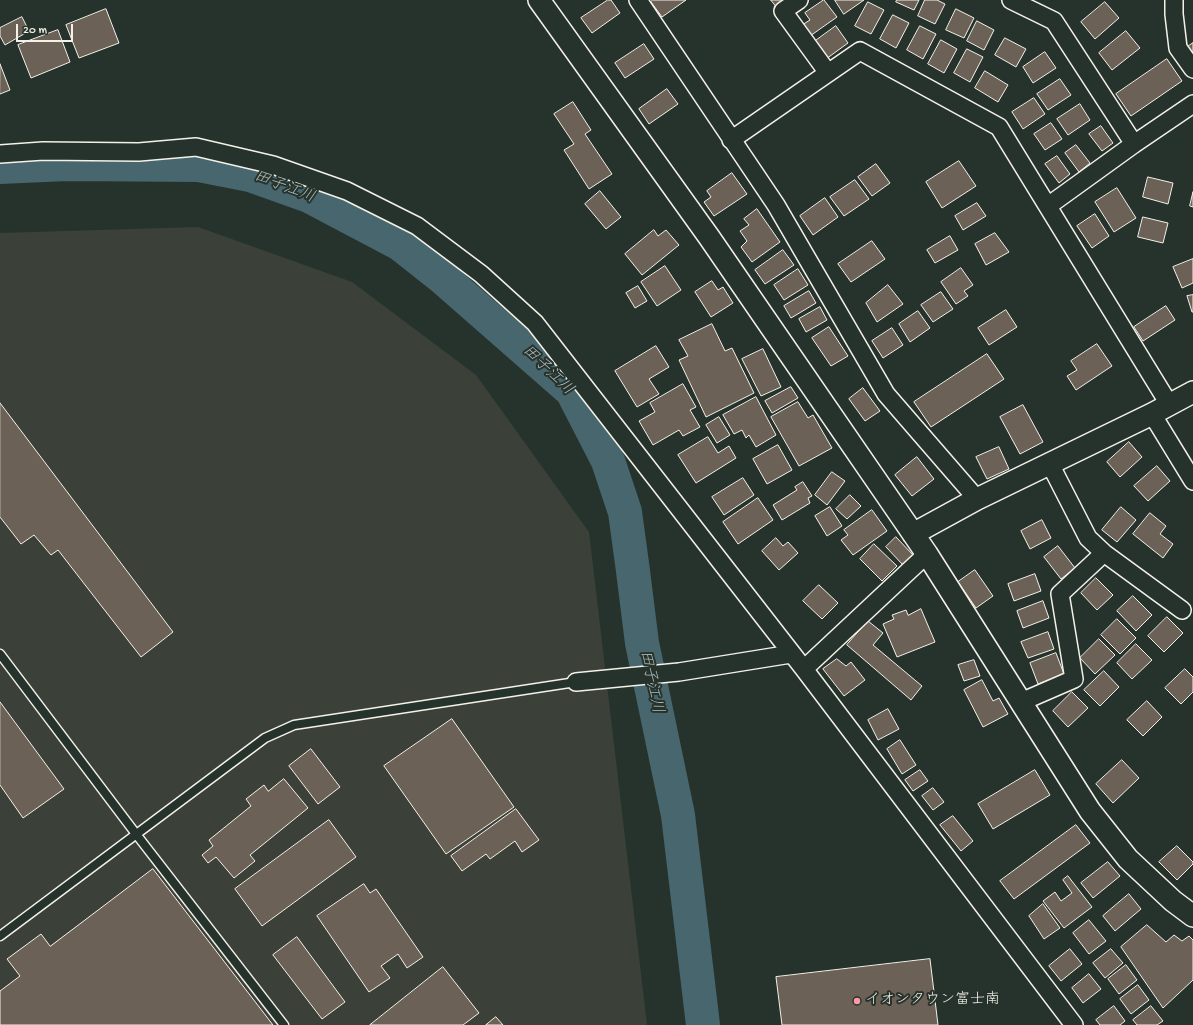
<!DOCTYPE html>
<html>
<head>
<meta charset="utf-8">
<style>
	body { margin:0 }
	#map { position:relative; width:1193px; height:1025px; overflow:hidden; background:#26332d; font-family:"Gochi Hand",sans-serif }
	canvas { display:block }
	.scale { position:absolute; left:16px; top:24px; width:57px; height:18px; box-sizing:border-box; border:2px solid #f4f1e8; border-top:0; padding-left:5px; font-size:12px; line-height:14px; white-space:nowrap; color:#f4f1e8; -webkit-text-stroke:3px #26332d; paint-order:stroke }
</style>
</head>
<body>
<div id="map">
<canvas width="1193" height="1025"></canvas>
<div class="scale">20 m</div>
</div>
<script>
const ctx = document.querySelector('canvas').getContext('2d');
ctx.lineJoin = 'round';
function fillPath(path, color) { ctx.fillStyle = color; ctx.fill(path, 'evenodd'); }
function strokePath(path, color, width, dash) { ctx.strokeStyle = color; ctx.lineWidth = width; ctx.lineCap = dash ? 'butt' : 'round'; ctx.setLineDash(dash || []); ctx.stroke(path); }
function write(font, color, halo, rows, align = 'center') {
  ctx.font = font + ' "Gochi Hand","Klee One",sans-serif'; ctx.lineWidth = 4; ctx.setLineDash([]); ctx.textBaseline = 'middle'; ctx.strokeStyle = halo; ctx.fillStyle = color; for (const [text, x, y, turn = 0] of rows) {
    ctx.save(); ctx.translate(x, y); ctx.rotate((+turn || 0) * Math.PI / 180); ctx.textAlign = isNaN(turn) ? turn : align; if (halo) ctx.strokeText(text, 0, 0); ctx.fillText(text, 0, 0); ctx.restore();
  }
}
const built = new Path2D(`
	M198 227 352 282 476 375 589 532 647 1025H0V233Z`);
const river = new Path2D(`
	M0 167 67 164 199 165 250 175 309 196 400 244 443 278 572 391 608 461 625 512 633 571 642 643 678 815 703 1025`);
const building = new Path2D(`
	M608 0H611L620 13 592 33 581 18Z
	M653 0H686L662 17 651 2Z
	M771 0H786L777 7Z
	M824 0 837 17 810 36 802 25 810 20 805 13Z
	M835 0H864L844 14Z
	M897 0H919L914 10 896 2Z
	M925 0H937L945 4 935 24 918 16Z
	M868 2 884 10 871 34 855 26Z
	M1105 2 1119 18 1095 39 1081 22Z
	M106 9 119 43 79 58 66 25Z
	M956 9 974 18 964 38 946 30Z
	M893 15 909 23 896 48 880 39Z
	M22 17 29 31 5 45 0 36V28Z
	M977 21 994 30 984 50 967 41Z
	M836 26 848 43 826 59 814 42Z
	M920 26 936 34 923 59 907 50Z
	M58 30 70 62 31 78 18 45Z
	M1126 31 1140 48 1112 70 1099 53Z
	M1005 38 1026 49 1016 67 995 55Z
	M941 40 957 49 944 73 928 64Z
	M1193 43V56L1186 48Z
	M644 44 654 59 625 78 615 63Z
	M967 49 983 57 970 82 954 73Z
	M1045 52 1056 68 1033 83 1023 67Z
	M1167 59 1182 81 1131 116 1116 94Z
	M0 64 10 90 0 94Z
	M985 71 1008 85 998 102 975 88Z
	M1060 79 1071 95 1048 110 1037 94Z
	M667 89 678 104 649 124 639 109Z
	M1034 98 1045 114 1023 129 1012 112Z
	M573 102 591 130 585 134 612 174 589 189 564 150 574 144 554 114Z
	M1080 104 1090 120 1068 135 1057 119Z
	M1051 123 1062 139 1045 150 1034 134Z
	M1101 126 1113 143 1102 151 1089 134Z
	M1076 145 1090 163 1079 172 1065 153Z
	M1057 156 1070 174 1059 183 1045 164Z
	M959 161 976 186 942 208 926 182Z
	M876 164 890 183 872 196 858 177Z
	M732 173 747 194 714 216 704 202 711 197 707 191Z
	M1148 177 1173 183 1168 204 1143 197Z
	M855 180 869 199 844 216 830 197Z
	M1117 188 1136 218 1114 232 1095 202Z
	M600 191 621 217 606 229 585 204Z
	M1193 192V207L1190 206Z
	M825 198 838 217 813 235 800 216Z
	M977 203 986 216 963 230 955 216Z
	M757 209 780 242 752 262 741 247 747 241 740 231 749 225 744 219Z
	M1095 214 1109 236 1092 248 1077 226Z
	M1143 217 1168 223 1163 243 1138 237Z
	M654 230 658 236 666 230 679 245 642 275 625 254Z
	M995 233 1009 252 986 265 975 244Z
	M950 236 958 250 935 263 927 250Z
	M872 241 885 259 851 282 838 264Z
	M783 250 794 265 765 284 755 270Z
	M1193 259V283L1182 288 1173 267Z
	M665 266 681 290 657 306 641 282Z
	M961 268 973 285 964 291 968 296 956 304 941 282Z
	M798 269 808 285 784 300 774 285Z
	M712 281 718 290 723 287 733 303 711 317 695 292Z
	M888 285 903 304 877 322 866 303Z
	M638 286 647 301 635 308 626 293Z
	M809 291 816 303 791 318 784 306Z
	M941 292 953 309 933 322 921 305Z
	M1193 295V312H1192L1187 296Z
	M1166 306 1175 320 1143 341 1134 327Z
	M820 307 827 320 806 332 799 319Z
	M1006 310 1017 327 989 345 978 328Z
	M918 311 930 328 910 342 899 324Z
	M712 324 725 351 732 348 754 393 706 417 679 360 688 356 679 340Z
	M829 327 848 356 831 366 812 338Z
	M892 328 903 345 883 358 872 341Z
	M1097 344 1112 366 1076 390 1067 376 1077 370 1071 361Z
	M656 346 669 367 649 379 659 394 637 407 615 371Z
	M763 349 781 387 761 396 742 359Z
	M987 354 1004 379 931 427 914 402Z
	M683 384 696 407 690 410 700 427 683 436 679 430 653 445 639 421 655 412 650 403Z
	M791 387 798 398 772 413 765 401Z
	M863 388 880 411 865 421 849 399Z
	M756 397 776 435 756 447 749 435 746 438 742 430 734 434 723 415Z
	M798 402 808 418 813 415 832 448 799 466 771 417Z
	M0 403 173 632 141 657 58 550 51 555 34 535 21 544 0 517Z
	M1023 405 1043 442 1020 454 1000 417Z
	M719 417 730 435 717 443 706 425Z
	M708 437 718 453 729 446 736 458 696 483 678 455Z
	M1129 442 1142 457 1120 477 1107 462Z
	M778 445 792 470 767 484 753 459Z
	M999 447 1009 469 987 479 976 457Z
	M917 457 934 479 912 496 895 475Z
	M1157 466 1170 481 1148 501 1134 486Z
	M832 472 845 481 827 505 815 495Z
	M743 478 754 495 724 515 712 497Z
	M803 482 812 496 808 498 810 503 782 520 773 505 797 490 795 487Z
	M850 495 861 506 847 519 836 509Z
	M758 498 773 520 738 544 723 522Z
	M830 507 842 526 827 536 815 516Z
	M1121 507 1136 520 1117 542 1102 530Z
	M872 510 887 531 853 555 841 540 848 535 844 530Z
	M1150 513 1166 526 1160 534 1173 544 1163 558 1133 534Z
	M1042 520 1051 538 1030 549 1021 531Z
	M896 537 913 555 903 565 886 547Z
	M776 538 783 546 788 542 798 553 779 570 762 551Z
	M874 544 897 566 882 581 860 559Z
	M1058 546 1075 568 1061 579 1044 557Z
	M975 570 993 596 976 608 958 582Z
	M1035 574 1041 591 1014 601 1008 584Z
	M1096 578 1113 595 1097 610 1081 593Z
	M819 585 838 603 822 619 803 601Z
	M1133 596 1152 615 1136 631 1117 611Z
	M1043 601 1049 618 1023 628 1017 611Z
	M921 609 935 642 897 657 883 624 894 619 892 615 906 610 908 615Z
	M1167 617 1183 633 1164 652 1148 636Z
	M1117 619 1136 638 1120 654 1101 635Z
	M868 621 883 633 873 645 922 686 911 700 847 645Z
	M1048 632 1054 649 1028 658 1021 642Z
	M1099 639 1115 655 1095 674 1080 658Z
	M1136 644 1152 660 1132 679 1117 663Z
	M1056 653 1064 674 1038 684 1030 663Z
	M837 659 846 666 851 662 865 680 844 696 823 669Z
	M974 660 980 676 964 681 958 665Z
	M1185 669 1193 677V692L1181 704 1165 688Z
	M1104 671 1119 687 1100 706 1084 690Z
	M982 680 993 701 999 698 1008 714 983 727 964 690Z
	M1072 692 1088 708 1068 727 1053 711Z
	M1147 701 1162 717 1143 736 1127 720Z
	M0 702 64 789 23 818 0 785Z
	M888 709 899 729 878 740 868 720Z
	M452 719 514 807 446 854 384 766Z
	M900 740 916 765 902 774 887 749Z
	M311 749 340 787 318 804 289 766Z
	M1122 760 1139 778 1113 803 1096 784Z
	M920 770 928 781 913 791 905 780Z
	M1035 770 1050 795 993 829 978 804Z
	M284 779 308 808 250 855 255 861 234 878 216 857 208 863 202 855 213 846 209 840 251 806 246 799 264 785 268 791Z
	M933 788 944 802 933 810 922 796Z
	M516 809 539 840 522 852 515 841 490 859 486 854 462 871 451 856Z
	M953 816 973 841 961 851 940 825Z
	M329 820 356 857 262 926 235 889Z
	M1076 825 1090 843 1014 899 1000 881Z
	M1177 846 1193 862V864L1177 880 1159 862Z
	M1108 862 1120 876 1093 898 1081 883Z
	M153 869 273 1025H0V991L20 976 7 959 41 934 50 946Z
	M1068 876 1092 907 1064 928 1043 901 1055 892 1061 901 1072 893 1063 880Z
	M364 884 370 893 376 889 423 957 407 968 398 954 381 966 390 978 369 992 317 916Z
	M1129 894 1141 909 1115 931 1103 916Z
	M1043 904 1060 928 1044 939 1029 916Z
	M1089 920 1106 941 1089 954 1073 933Z
	M1147 925 1166 942 1174 935 1182 941 1189 936 1193 940V980L1163 1008 1121 947Z
	M297 937 345 1002 322 1019 273 955Z
	M1070 949 1082 964 1061 981 1049 966Z
	M1111 949 1123 963 1105 978 1093 963Z
	M930 959 938 1025H782L776 977Z
	M1126 965 1137 980 1119 994 1108 979Z
	M443 967 479 1013 463 1025H370Z
	M1089 974 1101 989 1083 1003 1072 988Z
	M1138 985 1149 1000 1131 1014 1120 999Z
	M1114 1006 1125 1021 1120 1025H1100L1096 1020Z
	M1151 1006 1163 1021 1157 1025H1137L1133 1020Z
	M496 1017 503 1025H486Z`);
const service = new Path2D(`
	M0 654 136 834 284 1025
	M0 936 265 738 294 725 576 682`);
const minor = new Path2D(`
	M638 0 776 205 886 394 977 499
	M799 0 783 11 828 73
	M1011 0 1054 21 1134 144
	M1174 0V14L1178 48 1193 69
	M731 140 860 51 999 127 1169 404
	M0 154 43 151 139 152 196 147 273 165 347 191 417 226 481 274 535 323 804 669 1074 1025
	M1048 206 1134 144 1193 104
	M1152 414 1193 481
	M1050 464 1088 538 1104 553 1182 610
	M804 669 927 554
	M576 682 679 672 791 654
	M1021 702 1074 679 1060 594 1104 553`);
const tertiary = new Path2D(`
	M539 0 709 237 927 554 1090 811 1128 859 1173 901 1193 916
	M913 534 977 499 1152 414 1193 392`);
const markers = [
	[857,1001,4,"#ff9aa2"]
];
const poiNames = [
	["イオンタウン富士南",865,1001]
];
const waterNames = [
	["田子江川",284,188,21],
	["田子江川",547,371,44],
	["田子江川",650,682,78]
];
fillPath(built, '#3b4139');
strokePath(river, '#47666d', 34);
fillPath(building, '#6c6156');
strokePath(building, '#f4f1e8', 1);
strokePath(service, '#f4f1e8', 11);
strokePath(minor, '#f4f1e8', 20);
strokePath(tertiary, '#f4f1e8', 24);
strokePath(service, '#26332d', 8);
strokePath(minor, '#26332d', 17);
strokePath(tertiary, '#26332d', 21);
for (const [x, y, r, color] of markers) { const dot = new Path2D(); dot.arc(x, y, r, 0, 2 * Math.PI); ctx.fillStyle = color; ctx.fill(dot); strokePath(dot, '#26332d', 1.5); }
write('15px', '#f4f1e8', '#26332d', poiNames, 'left');
write('italic 16px', '#afb9b7', '#26332d', waterNames);
</script>
</body>
</html>
